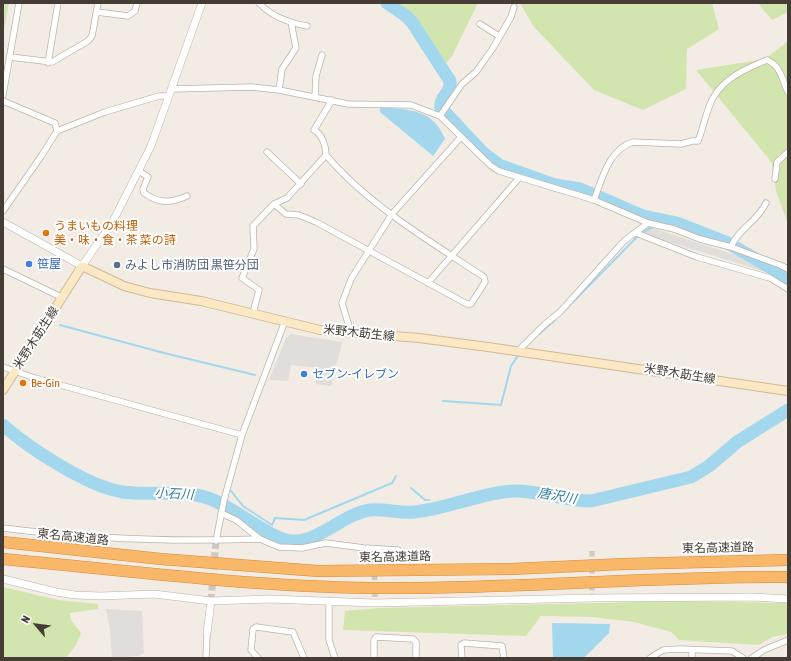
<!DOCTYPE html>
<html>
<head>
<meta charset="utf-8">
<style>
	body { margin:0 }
	#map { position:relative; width:791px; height:661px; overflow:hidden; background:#f2ece5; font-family:"Asap Condensed",sans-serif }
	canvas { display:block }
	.frame { position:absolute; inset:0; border:4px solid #443c35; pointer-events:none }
	.north { position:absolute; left:16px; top:605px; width:40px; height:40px; -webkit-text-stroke:3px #fff; paint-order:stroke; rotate:298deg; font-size:11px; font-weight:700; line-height:16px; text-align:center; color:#443c35 }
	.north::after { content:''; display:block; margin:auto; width:14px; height:18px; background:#443c35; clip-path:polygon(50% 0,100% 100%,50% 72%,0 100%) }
</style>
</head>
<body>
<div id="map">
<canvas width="791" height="661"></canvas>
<div class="frame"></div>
<div class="north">N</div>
</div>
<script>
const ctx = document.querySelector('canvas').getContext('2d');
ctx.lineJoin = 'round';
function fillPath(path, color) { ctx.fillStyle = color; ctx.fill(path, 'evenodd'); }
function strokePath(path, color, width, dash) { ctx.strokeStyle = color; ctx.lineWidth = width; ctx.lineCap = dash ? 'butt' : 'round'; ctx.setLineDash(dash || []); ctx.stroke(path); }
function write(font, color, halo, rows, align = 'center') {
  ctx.font = font + ' "Asap Condensed","Noto Sans JP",sans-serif'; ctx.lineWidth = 4; ctx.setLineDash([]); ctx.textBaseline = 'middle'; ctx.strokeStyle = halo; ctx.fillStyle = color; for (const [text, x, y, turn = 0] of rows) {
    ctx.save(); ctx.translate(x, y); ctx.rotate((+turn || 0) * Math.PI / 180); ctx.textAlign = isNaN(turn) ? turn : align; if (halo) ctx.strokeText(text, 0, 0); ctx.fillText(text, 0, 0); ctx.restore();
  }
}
const green = new Path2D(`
	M3 3H9L3 35Z
	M388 3H478L452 56 441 70 411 17Z
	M520 3H712L719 29 687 49 686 89 643 110 594 90 534 27Z
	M758 3H788V12L772 20Z
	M788 41V224L776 191 772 163 696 70 765 59Z
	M3 587 58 600 98 604V609L70 613 71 620 81 633 76 645 66 658H3Z
	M681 601 788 603V634L772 637 759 645 679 640 671 632 634 622 592 617 541 616 526 636 343 630 345 611 379 608Z`);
const parking = new Path2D(`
	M646 226 754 261 771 267 769 273 644 234Z
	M291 334 342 342 331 386 315 384 318 368 291 365 288 381 269 380 286 338Z
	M106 609 142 611 144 653 139 656 112 658 110 630Z`);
const water = new Path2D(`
	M380 107C411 110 433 109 445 139L433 156 380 112Z
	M552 623 610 624 609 633 584 658H553Z`);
const stream = new Path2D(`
	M659 224 665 221
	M641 233 655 226
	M564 311 638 236
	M60 325 164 353 255 375
	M539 334 555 320
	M443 401 501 405 511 366 519 354
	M411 488 425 500H429
	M231 491 243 506 272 525 275 518 304 520 392 483 396 476`);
const river = new Path2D(`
	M387 3 406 16 412 22 450 81C452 93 439 97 441 108L483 153 499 165 555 185 580 189 643 216 677 223 728 243 788 278
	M3 425C29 448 88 487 123 492 151 496 181 489 208 498 231 505 274 543 295 541 322 540 343 514 370 510 385 508 399 514 414 512 448 509 479 493 513 491 539 490 564 501 591 501L691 477 709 466 737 442 788 410`);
const minorTunnel = new Path2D(`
	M374 549 375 603
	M592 551V598`);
const tertiaryTunnel = new Path2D(`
	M211 601 216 541`);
const minor = new Path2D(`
	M259 3C271 16 290 23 307 26
	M97 12 128 16 135 11 137 3
	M480 24 499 36
	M10 57 52 62 88 41 92 36 98 3
	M48 63 58 3
	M171 89 252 87 279 90 348 104 411 105 440 116 490 165 499 171 594 200 648 223
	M279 90 282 69 296 48 291 22
	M3 95 19 3
	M315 97 316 76 322 55
	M3 101 55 123 57 131 42 155 3 211
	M440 116 462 84 476 72 493 48 511 17 514 7
	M57 131 105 112 159 96H168
	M267 152 301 184
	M139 171 148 177 143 189 144 193C159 204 171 203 187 196
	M775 179 777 162 788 152
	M594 200C602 179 609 149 633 142L681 144 692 141H698C703 129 707 108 713 98 724 78 747 68 767 60 781 66 782 80 788 92
	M274 204 286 214 299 215 316 222 467 304H471L485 282 484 277C431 242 367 204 326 155
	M636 233 697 257 770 278 788 289
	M731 247C738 229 758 221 766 203
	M3 269 63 298
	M428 283 519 178
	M253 313 259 290 242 278 254 249 253 226 274 204 287 198 326 155C326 146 322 134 314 130L332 100
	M351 333 342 303 351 279 392 214 461 137
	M518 351 545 324 560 312 624 241 648 223 674 229 700 239 731 247 780 265 788 269
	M3 367 35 378 242 435
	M221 513 236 520 260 539 279 547 302 548 326 543 364 548 398 550
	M3 528C88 539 174 542 260 539
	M216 541 224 500 242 435 285 321
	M329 601V640L335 658
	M206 658 207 633
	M258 658 251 650 253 629 256 627 293 632 304 658
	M374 658V640L376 637 413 639 416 642V658
	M462 658 461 645 464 643 502 646 504 658
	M650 658 663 650 680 649 732 651 743 658
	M692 658V650
	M752 658 764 650 788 640`);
const tertiary = new Path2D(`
	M3 222 82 266 112 223 151 146 202 3
	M3 579 56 592 75 595 101 596 154 594 211 601 270 599 375 603 592 598 753 597 788 599
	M207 633 211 601`);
const secondary = new Path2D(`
	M3 390 82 266 124 286 150 293 201 301 320 330 419 338 488 347 788 391`);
const motorway = new Path2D(`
	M3 542 161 559 318 571 511 569 624 564 788 560
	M3 559C134 571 265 589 397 588 527 588 658 576 788 577`);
const markers = [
	[46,233,4,"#e8710a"],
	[29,264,4,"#3f7fe0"],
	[117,265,4,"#5c6f8a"],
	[304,374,4,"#3f7fe0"],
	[23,383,4,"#e8710a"]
];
const foodNames = [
	["うまいもの料理",54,226],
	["美・味・食・茶 菜の詩",54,240],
	["Be-Gin",31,383]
];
const shopNames = [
	["笹屋",37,264],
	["セブン-イレブン",312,374]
];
const serviceNames = [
	["みよし市消防団 黒笹分団",125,265]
];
const streetNames = [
	["米野木莇生線",359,333,6],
	["米野木莇生線",36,338,-57],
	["米野木莇生線",680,374,9],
	["東名高速道路",73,537,6],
	["東名高速道路",718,548,-1],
	["東名高速道路",395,557,-1]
];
const waterNames = [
	["小石川",174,494,3],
	["唐沢川",557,496,10]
];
fillPath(green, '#d3e5af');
fillPath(parking, '#e0ddda');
fillPath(water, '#a3d7ed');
strokePath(stream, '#a3d7ed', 2);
strokePath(river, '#a3d7ed', 13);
strokePath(minorTunnel, '#cfc9c2', 5.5, [5.5, 3]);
strokePath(tertiaryTunnel, '#cfc9c2', 7, [7, 3.5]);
strokePath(minor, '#bdb3a8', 7);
strokePath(tertiary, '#bdb3a8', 8);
strokePath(secondary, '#d0ba96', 10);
strokePath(motorway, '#d78a3a', 12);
strokePath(minor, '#fff', 5.5);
strokePath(tertiary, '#fff', 7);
strokePath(secondary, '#fce8c4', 8);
strokePath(motorway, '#f8b769', 11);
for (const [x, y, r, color] of markers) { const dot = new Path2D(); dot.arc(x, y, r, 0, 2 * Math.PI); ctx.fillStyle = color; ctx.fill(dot); strokePath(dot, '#fff', 1.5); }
write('12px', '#c56008', '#fff', foodNames, 'left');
write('12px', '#366cbe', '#fff', shopNames, 'left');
write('12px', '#4e5e75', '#fff', serviceNames, 'left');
write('12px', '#443c35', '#fff', streetNames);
write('italic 13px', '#2f7b9c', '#fff', waterNames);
</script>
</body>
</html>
